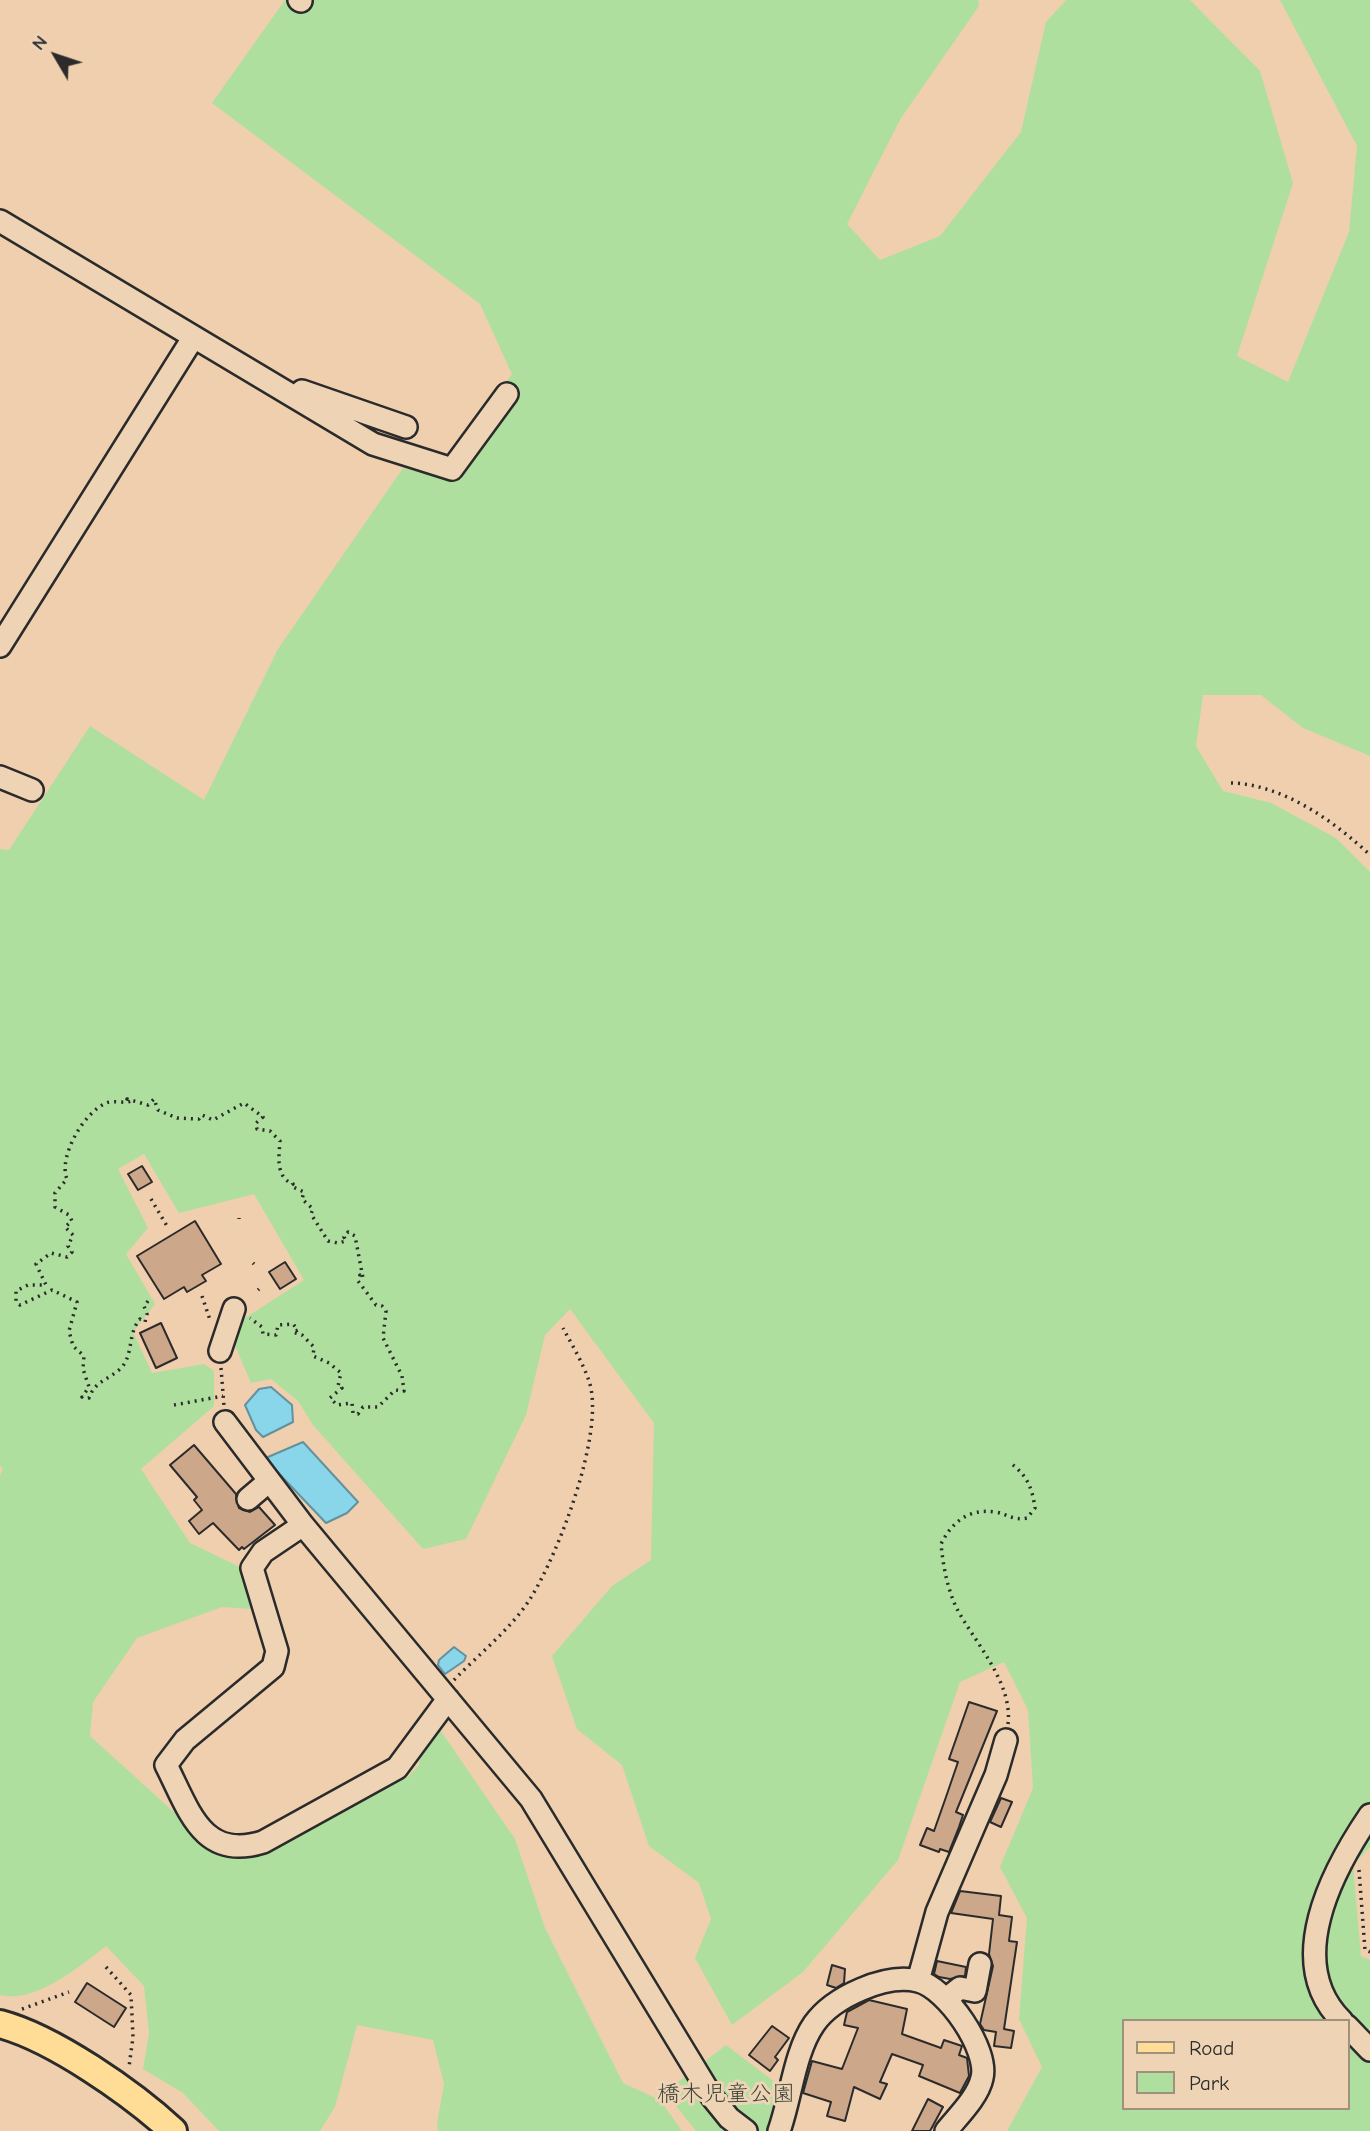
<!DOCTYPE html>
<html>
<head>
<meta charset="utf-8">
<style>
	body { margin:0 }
	#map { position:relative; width:1370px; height:2131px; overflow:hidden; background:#efcfae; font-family:"Comic Neue",sans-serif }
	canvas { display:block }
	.legend { position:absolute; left:1122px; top:2019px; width:228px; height:91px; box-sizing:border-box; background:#eed4b5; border:2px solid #a0907e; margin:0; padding:9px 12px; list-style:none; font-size:21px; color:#2b2b2b }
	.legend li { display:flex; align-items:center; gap:14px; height:35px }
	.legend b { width:35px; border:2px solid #a0907e }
	.north { position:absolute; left:21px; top:21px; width:70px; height:70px; -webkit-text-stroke:5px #eed4b5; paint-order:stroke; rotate:309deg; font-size:19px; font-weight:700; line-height:28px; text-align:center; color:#2b2b2b }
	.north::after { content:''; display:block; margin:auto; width:24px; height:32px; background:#2b2b2b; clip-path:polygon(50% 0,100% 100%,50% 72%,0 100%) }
</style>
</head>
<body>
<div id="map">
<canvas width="1370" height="2131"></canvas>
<ul class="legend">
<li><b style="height:9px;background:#ffdd96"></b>Road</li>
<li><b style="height:19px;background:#afdf9f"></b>Park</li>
</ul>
<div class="north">N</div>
</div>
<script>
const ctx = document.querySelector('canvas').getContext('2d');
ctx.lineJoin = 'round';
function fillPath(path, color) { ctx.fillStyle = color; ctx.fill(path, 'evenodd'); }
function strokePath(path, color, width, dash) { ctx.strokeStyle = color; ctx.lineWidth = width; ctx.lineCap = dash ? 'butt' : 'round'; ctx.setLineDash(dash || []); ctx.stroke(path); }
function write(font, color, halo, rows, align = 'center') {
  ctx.font = font + ' "Comic Neue","Klee One",sans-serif'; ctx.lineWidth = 6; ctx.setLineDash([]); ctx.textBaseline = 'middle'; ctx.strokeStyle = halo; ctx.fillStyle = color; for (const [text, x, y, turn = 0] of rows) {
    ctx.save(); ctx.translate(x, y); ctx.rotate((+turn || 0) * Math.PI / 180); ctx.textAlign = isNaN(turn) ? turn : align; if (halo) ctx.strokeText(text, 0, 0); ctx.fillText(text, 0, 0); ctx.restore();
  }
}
const green = new Path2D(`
	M285 0H978L979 6 901 118 847 224 880 260 940 236 1021 132 1046 22 1066 0H1190L1260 71 1293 183 1237 356 1288 382 1349 232 1357 146 1280 0H1370V756L1303 728 1261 695H1203L1196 746 1223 791 1271 803 1336 838 1370 872V1847L1353 1865 1361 1956 1370 1960V2131H1007L1042 2067 1019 2019 1027 1918 1000 1867 1033 1788 1028 1710 1004 1662 960 1682 898 1860 803 1972 732 2025 695 1958 711 1919 699 1883 649 1846 622 1765 577 1729 552 1656 612 1586 651 1560 654 1423 570 1309 545 1335 526 1415 466 1539 423 1549 313 1425 298 1401 271 1379 251 1383 228 1329 304 1280 254 1194 179 1213 144 1154 118 1169 148 1228 126 1254 155 1304 133 1332 152 1373 204 1364 214 1371V1406L141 1469 190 1543 240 1567 253 1609 222 1607 137 1638 93 1702 90 1736 207 1842 224 1853 395 1776 408 1777 419 1765 421 1745 436 1724 515 1839 545 1928 623 2083 660 2100 682 2131H438L437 2124 444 2084 433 2040 357 2025 335 2107 320 2131H219L183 2093 143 2069 149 2033 144 1986 106 1946C80 1966 35 2004 0 1995V1476L3 1468 0 1466V849L9 850 90 726 204 800 278 649 403 468 436 476 512 374 480 304 212 103ZM1123 2021H1347V2108H1123Z
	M726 2045 784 2089 771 2131H696L665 2092Z`);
const water = new Path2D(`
	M271 1387 292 1405 293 1422 263 1437 256 1430 245 1405 259 1389Z
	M303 1442 358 1502 347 1513 326 1523 267 1461 268 1457Z
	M454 1647 466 1656 464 1661 445 1674 438 1665 439 1660Z`);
const building = new Path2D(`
	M142 1166 152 1182 138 1190 128 1174Z
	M195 1221 221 1264 202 1275 206 1281 187 1292 184 1287 164 1299 137 1256Z
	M285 1262 296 1279 280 1289 269 1272Z
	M161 1323 177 1358 156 1368 140 1333Z
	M194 1445 236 1494 239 1508 250 1512 259 1507 275 1525 244 1549 242 1547 239 1550 213 1523 199 1534 189 1521 202 1510 194 1500 197 1497 170 1465Z
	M969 1702 997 1711 956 1812 963 1815 959 1827 949 1852 940 1849 939 1852 920 1845 927 1828 934 1831 946 1797 958 1762 949 1759Z
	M1001 1798 1012 1802 1001 1827 990 1822Z
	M960 1891 1001 1896 999 1915 1012 1917 1009 1941 1017 1942 1004 2029 1014 2031 1011 2048 994 2046 996 2032 984 2030 980 2024 993 1966 989 1954 993 1919 951 1913Z
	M937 1961 966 1967 965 1976 950 1979 939 1977 934 1974Z
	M832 1965 845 1969 844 1983 836 1988 827 1985Z
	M87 1983 126 2008 114 2027 75 2002Z
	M869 2000 907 2009 902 2034 941 2048 944 2040 962 2046 959 2055 967 2058 969 2076 960 2093 919 2076 923 2065 892 2054 880 2082 887 2084 880 2099 854 2087 845 2121 827 2116 831 2102 803 2093 812 2061 842 2069 858 2028 844 2025 847 2012Z
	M772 2026 789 2038 775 2057 778 2060 770 2071 749 2055Z
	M928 2099 943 2107 930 2131H912Z`);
const path = new Path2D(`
	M1231 783C1282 784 1334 821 1370 855
	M151 1199 167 1226
	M239 1218V1219
	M253 1263 254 1264
	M258 1290 259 1289
	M202 1296 210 1320
	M148 1301 144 1306 147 1314 145 1322 140 1319C127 1334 134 1356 120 1369 108 1380 95 1381 89 1398L82 1397 89 1387 83 1369 84 1356 73 1346 69 1331 77 1302 52 1290 20 1305 16 1302V1291L28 1285H46L36 1264 51 1253 67 1257 72 1252 68 1246 73 1235 65 1227 72 1221 69 1215 55 1207V1193L67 1179C58 1158 83 1113 106 1103 113 1100 125 1104 131 1101L127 1099 148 1105 154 1099 158 1110 177 1118 199 1119 202 1115 213 1120 244 1103 263 1117 256 1123 257 1129 270 1131 280 1141C279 1156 275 1177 293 1184L291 1186 304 1192 302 1199 313 1209 311 1214 328 1241 338 1243 346 1241 344 1237 348 1232 355 1236 363 1278 360 1275 358 1281 376 1305 382 1306 386 1311 383 1338 402 1376 404 1391 395 1390 378 1407H363L358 1414 353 1413 352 1403 337 1405 330 1398 342 1388 338 1386 341 1373 329 1363 313 1356 314 1347 302 1335 293 1332 298 1330 293 1324 278 1325 276 1335 263 1334 262 1327 250 1318
	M221 1368 224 1406
	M174 1405 223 1396
	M454 1680C479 1654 511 1629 530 1599 558 1555 606 1431 589 1381 583 1363 572 1345 563 1328
	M1008 1724C1013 1682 974 1642 956 1607 947 1587 943 1565 941 1544 952 1522 969 1508 995 1512 1008 1514 1013 1521 1027 1518L1035 1508C1032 1487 1027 1475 1009 1462
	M1359 1870 1365 1950 1370 1952
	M106 1967 131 1995 133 2037 129 2067
	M22 2009 69 1992`);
const minor = new Path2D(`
	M299 0 301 1
	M0 221 373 444 452 469 507 394
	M302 391 406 427
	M0 646 193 338
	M0 777 32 790
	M220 1351 234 1309
	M225 1422 303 1525 531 1799 712 2097 729 2118 746 2131
	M248 1499 268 1482
	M303 1525 263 1552 252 1568 277 1651 273 1667 185 1740 166 1765C189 1810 202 1861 263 1842L397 1768 448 1699
	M918 1981 937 1912 996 1775 1006 1740
	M946 1999 960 1988 975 1991 980 1964
	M1342 2021C1283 1963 1332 1871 1370 1815
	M1347 2026 1370 2050
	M779 2131C791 2098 794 2053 814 2024 833 1997 886 1973 918 1981 947 1988 989 2050 982 2078 978 2097 958 2116 946 2131`);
const major = new Path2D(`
	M0 2024C53 2038 132 2093 173 2131`);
const parkNames = [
	["橋木児童公園",726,2094]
];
fillPath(green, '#afdf9f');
fillPath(water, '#89d5e9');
strokePath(water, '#63919d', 2);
fillPath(building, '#cda78a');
strokePath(building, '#2b2b2b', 2);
strokePath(minor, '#2b2b2b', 26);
strokePath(major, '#2b2b2b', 32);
strokePath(path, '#2b2b2b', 3.5, [2, 5]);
strokePath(minor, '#eed4b5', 21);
strokePath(major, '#ffdd96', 26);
write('23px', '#3f463c', '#eed4b5', parkNames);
</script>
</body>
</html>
